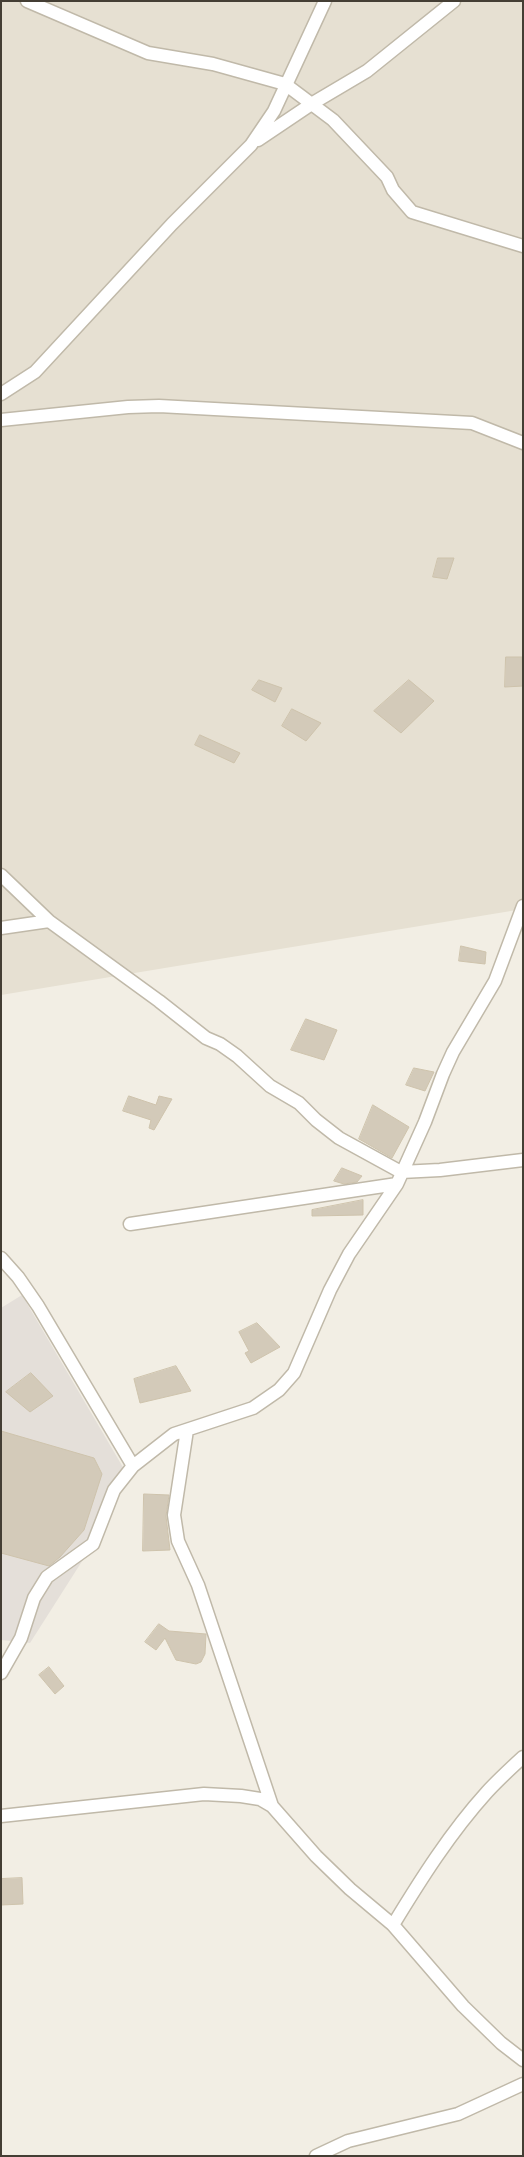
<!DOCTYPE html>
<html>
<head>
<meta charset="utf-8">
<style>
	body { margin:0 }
	#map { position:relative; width:524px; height:2157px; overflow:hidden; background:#f2eee4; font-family:Raleway,sans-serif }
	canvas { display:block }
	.frame { position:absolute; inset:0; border:2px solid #443e34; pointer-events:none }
</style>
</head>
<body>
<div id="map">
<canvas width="524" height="2157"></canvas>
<div class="frame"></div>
</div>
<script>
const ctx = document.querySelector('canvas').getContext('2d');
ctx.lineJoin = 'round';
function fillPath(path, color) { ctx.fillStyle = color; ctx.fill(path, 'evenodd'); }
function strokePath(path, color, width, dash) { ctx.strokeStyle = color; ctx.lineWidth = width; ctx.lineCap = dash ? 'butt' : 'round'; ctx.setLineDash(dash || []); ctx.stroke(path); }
const residential = new Path2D(`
	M1 1H523V909L1 995Z`);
const industrial = new Path2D(`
	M22 1295 124 1469 93 1544 30 1643 1 1640V1308Z`);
const building = new Path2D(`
	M438 558H454L447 579 433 577Z
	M506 657H522L523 686 505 687Z
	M259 680 282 688 275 702 252 690Z
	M409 680 434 701 401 733 374 711Z
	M292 709 321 723 306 741 282 726Z
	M200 735 240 753 234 763 195 745Z
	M461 946 486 952 485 964 459 961Z
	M306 1019 337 1030 324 1060 291 1050Z
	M414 1068 434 1072 425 1091 406 1085Z
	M129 1096 156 1105 159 1096 172 1099 154 1130 149 1128 151 1120 123 1111Z
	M373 1105 409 1127 392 1158 359 1139Z
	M342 1168 362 1176 357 1182 344 1184 334 1181Z
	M363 1200V1215L312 1216V1210Z
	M257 1323 280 1347 251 1363 245 1353 249 1351 239 1332Z
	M176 1366 191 1391 140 1403 134 1379Z
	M31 1373 53 1396 30 1412 6 1392Z
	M1 1431 94 1458 102 1474 84 1530 60 1557 49 1566 1 1553Z
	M144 1494 169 1495 166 1516 170 1550 143 1551Z
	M159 1624 169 1631 206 1634 205 1654 201 1662 196 1664 176 1660 165 1638 156 1650 145 1642Z
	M49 1667 64 1686 55 1694 39 1675Z
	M22 1878 23 1904 1 1905V1879Z`);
const minor = new Path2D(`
	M27 1 148 53 213 64 285 84 333 120 387 177 393 190 412 212 523 246
	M258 140 313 103 367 71 454 1
	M1 394 35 372 172 224 251 145 274 111 325 1
	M1 420 128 407 159 406 472 423 523 443
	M1 875 49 921 159 1001 206 1038 220 1044 237 1056 270 1086 299 1103 316 1120 339 1138 401 1172 440 1170 523 1160
	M1 928 49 921
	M130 1224 397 1184
	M1 1258 18 1277 38 1306 133 1466
	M187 1430 174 1515 178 1541 198 1585 272 1806
	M1 1673 21 1638 34 1598 47 1577 93 1544 114 1490 133 1466 174 1434 253 1408 279 1390 294 1373 330 1290 349 1254 397 1184 425 1122 443 1074 453 1052 495 981 523 906
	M1 1816 204 1794 241 1796 260 1799 272 1806 316 1856 350 1889 393 1925 463 2006 501 2043 523 2060
	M393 1925C421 1879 450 1833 487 1792 498 1780 511 1768 523 1757
	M316 2156 348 2141 458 2114 523 2084`);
fillPath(residential, '#e6e0d2');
fillPath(industrial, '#e4dfd9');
fillPath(building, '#d3cab9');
strokePath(building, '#cec3ac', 1);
strokePath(minor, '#c0b9a9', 15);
strokePath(minor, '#fff', 12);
</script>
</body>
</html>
